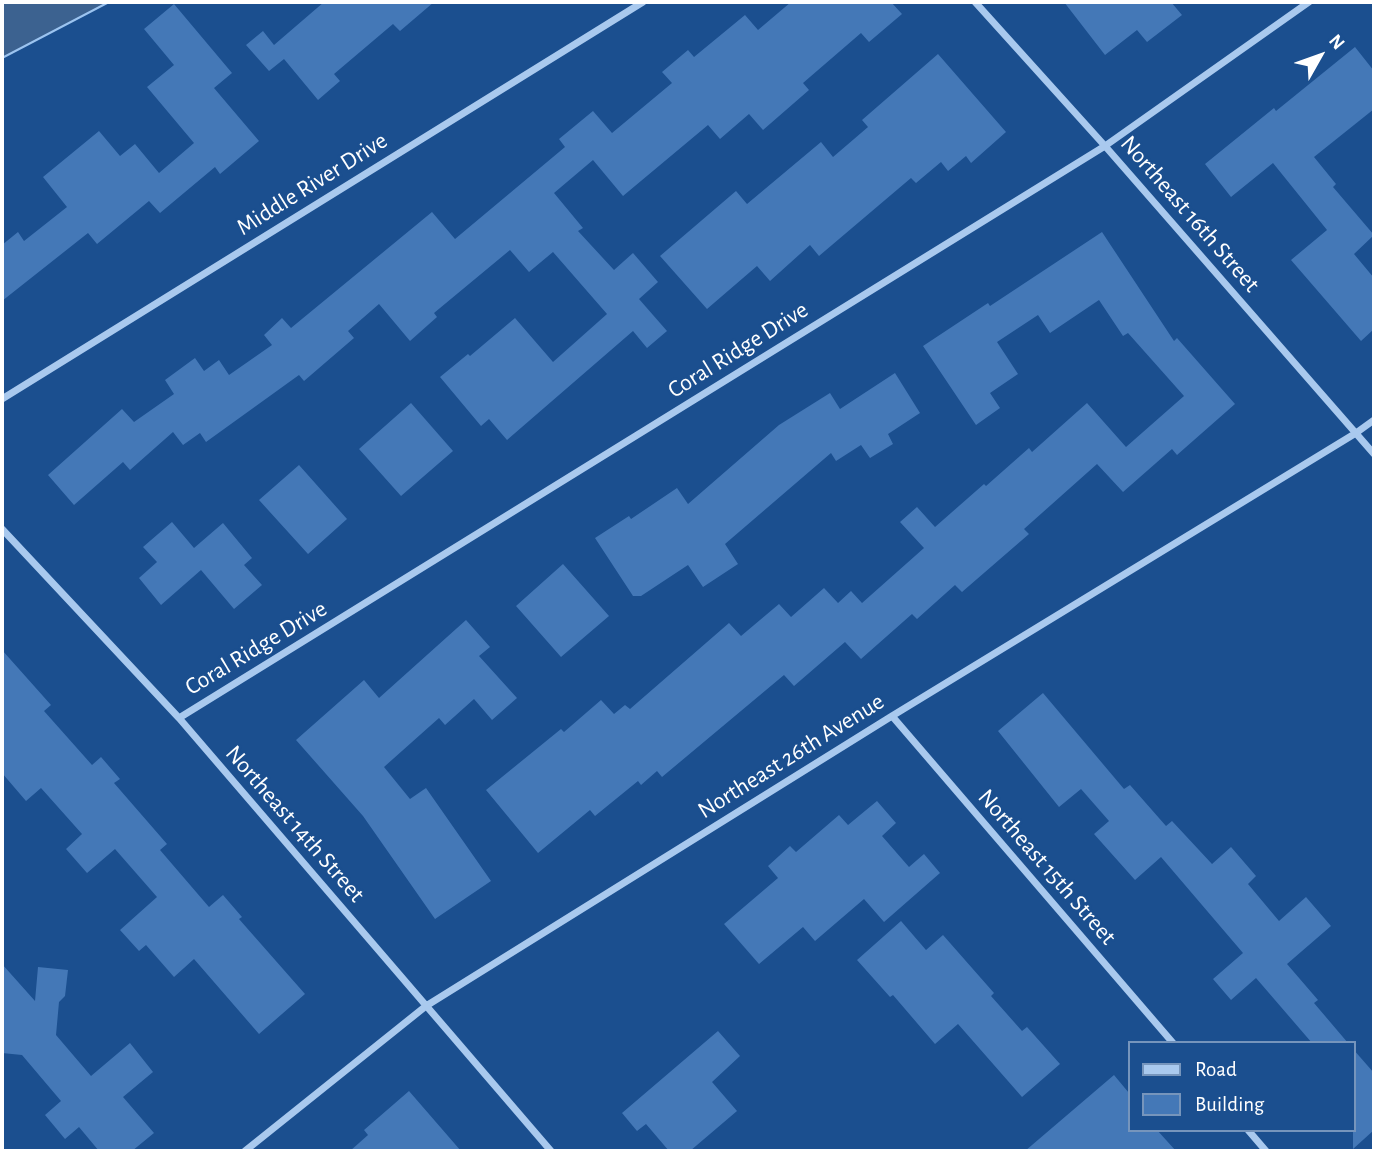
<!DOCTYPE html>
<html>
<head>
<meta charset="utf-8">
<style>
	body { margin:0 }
	#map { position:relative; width:1376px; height:1153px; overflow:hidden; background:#1b4f8f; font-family:"Alegreya Sans",sans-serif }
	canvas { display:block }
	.frame { position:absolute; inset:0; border:4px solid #fff; pointer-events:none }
	.legend { position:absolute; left:1128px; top:1041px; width:228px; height:91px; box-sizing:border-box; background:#1b4f8f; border:2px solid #7695bc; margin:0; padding:9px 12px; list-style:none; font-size:21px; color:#fff }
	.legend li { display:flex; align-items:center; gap:14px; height:35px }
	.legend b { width:35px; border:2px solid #7695bc }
	.north { position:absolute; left:1285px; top:21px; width:70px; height:70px; -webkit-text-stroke:5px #1b4f8f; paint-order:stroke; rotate:50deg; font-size:19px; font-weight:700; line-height:28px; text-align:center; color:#fff }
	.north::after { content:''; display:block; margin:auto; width:24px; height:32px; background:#fff; clip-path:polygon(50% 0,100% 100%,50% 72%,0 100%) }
</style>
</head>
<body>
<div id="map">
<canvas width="1376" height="1153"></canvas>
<div class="frame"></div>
<ul class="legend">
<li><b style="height:9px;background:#a9c9ee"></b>Road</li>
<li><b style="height:19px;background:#4478b7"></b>Building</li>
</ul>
<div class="north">N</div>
</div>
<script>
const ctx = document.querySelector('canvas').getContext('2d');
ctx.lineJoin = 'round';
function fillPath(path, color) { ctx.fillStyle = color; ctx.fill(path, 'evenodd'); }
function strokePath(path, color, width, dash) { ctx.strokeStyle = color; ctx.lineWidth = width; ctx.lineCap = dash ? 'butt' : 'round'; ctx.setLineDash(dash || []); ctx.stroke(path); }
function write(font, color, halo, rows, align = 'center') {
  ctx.font = font + ' "Alegreya Sans",sans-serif'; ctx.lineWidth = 5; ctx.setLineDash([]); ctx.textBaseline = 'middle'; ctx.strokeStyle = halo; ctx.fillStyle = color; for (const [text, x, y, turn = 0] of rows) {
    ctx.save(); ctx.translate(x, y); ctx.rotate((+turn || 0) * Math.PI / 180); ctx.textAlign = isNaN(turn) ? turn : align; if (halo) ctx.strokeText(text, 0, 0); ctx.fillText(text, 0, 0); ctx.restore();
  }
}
const water = new Path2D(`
	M2 2H109L2 58Z`);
const building = new Path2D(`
	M324 2H434L400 31 393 24 334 74 340 81 318 100 284 59 269 71 246 45 263 31 274 45Z
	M791 2H891L902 14 869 42 861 33 803 83 809 90 763 130 749 114 720 139 708 125 623 196 593 160 554 193 583 228 578 231 614 270 633 253 658 282 639 299 667 331 647 348 633 331 507 440 489 419 481 426 440 377 468 354 470 356 515 318 553 362 607 314 553 252 529 272 510 250 434 313 437 317 410 341 379 304 348 331 354 338 304 381 299 375 206 442 200 433 183 445 173 432 130 470 123 462 74 505 48 475 122 409 134 422 174 394 165 380 195 358 204 371 219 360 229 375 272 345 264 335 282 318 291 328 432 212 455 239 565 147 559 139 593 111 612 133 672 83 662 72 688 50 694 57 745 15 758 30Z
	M1064 2H1171L1182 15 1147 42 1137 30 1105 55Z
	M174 4 232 73 214 88 259 141 220 174 215 167 160 213 149 201 97 244 88 233 2 301V245L18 232 24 241 67 207 43 177 99 131 120 156 135 144 159 173 194 143 147 87 174 65 144 29Z
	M1355 47 1374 71V109L1314 157 1336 184 1333 187 1374 235 1354 254 1374 278V329L1361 341 1291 260 1327 230 1273 163 1231 197 1205 164 1274 108 1276 111Z
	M938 54 1006 132 971 163 966 156 948 171 941 162 916 183 911 178 819 256 810 245 770 281 757 266 707 309 660 256 736 191 747 204 821 142 833 157 868 127 862 120Z
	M1102 232 1174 341 1177 338 1235 404 1177 455 1172 449 1123 492 1097 464 1024 529 1029 534 962 592 955 585 917 619 912 614 861 659 845 642 794 686 784 675 662 777 657 771 641 785 638 781 595 816 590 810 538 853 486 790 561 729 564 732 601 700 614 714 625 705 630 709 729 623 741 636 779 604 791 617 824 588 838 603 851 591 862 603 924 548 900 522 917 507 935 527 984 484 986 486 1029 448 1032 452 1087 403 1126 447 1184 396 1128 333 1123 336 1099 300 1050 333 1038 315 997 342 1018 374 990 393 1000 408 976 425 923 346 988 303 990 306Z
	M895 373 920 413 888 434 893 444 870 458 861 445 836 461 831 453 725 544 738 564 703 587 688 565 641 596H633L595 538 629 516 631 519 677 488 688 504 779 425 830 393 840 409Z
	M411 403 453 451 401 496 359 449Z
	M299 465 347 519 308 554 259 500Z
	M172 522 194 548 223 523 252 558 244 565 262 585 234 609 201 570 161 605 139 578 157 562 143 547Z
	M563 564 609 616 561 657 516 606Z
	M466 620 490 647 479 656 517 698 492 720 474 699 445 725 439 718 384 767 410 799 426 788 491 881 435 919 363 816 296 740 364 680 379 698Z
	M2 650 51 705 44 711 92 765 101 757 120 779 114 783 167 844 160 850 209 907 223 895 242 917 239 919 305 994 259 1034 194 959 174 977 146 945 139 951 120 930 157 897 115 849 87 873 66 849 82 834 41 788 26 801 2 773Z
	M1043 693 1124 789 1130 785 1166 826 1172 821 1212 864 1231 847 1256 876 1248 884 1279 921 1306 897 1331 926 1287 964 1318 1000 1314 1003 1348 1043H1312L1256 978 1231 1000 1213 979 1243 953 1161 857 1135 880 1094 834 1109 821 1081 789 1059 807 998 731Z
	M877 801 896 823 882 836 909 867 924 854 940 873 884 922 864 899 815 941 803 927 759 964 724 924 778 878 768 866 790 846 796 852 839 815 848 825Z
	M901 921 926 950 943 935 994 993 991 996 1022 1031 1027 1027 1060 1064 1022 1097 958 1024 935 1044 893 995 890 997 857 960Z
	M2 964 35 1001 38 967 68 970 65 996 59 1002 56 1035 91 1076 130 1043 153 1072 123 1097 154 1133 132 1151H99L79 1127 65 1139 45 1115 61 1101 22 1055 2 1053Z
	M718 1031 740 1056 712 1082 737 1111 690 1151H669L646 1124 637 1131 622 1113Z
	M1353 1049 1374 1073V1130L1353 1149Z
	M1114 1075 1129 1093V1130H1157L1176 1151H1025Z
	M409 1091 461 1151H350L368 1135 364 1130Z`);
const minor = new Path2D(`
	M975 2 1105 146 1374 454
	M2 399 643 2
	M2 529 179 718 551 1151
	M892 716 1173 1043
	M179 718 1105 146 1309 2
	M1248 1130 1266 1151
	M245 1151 426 1006 892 716 1356 433 1374 420`);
const streetNames = [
	["Middle River Drive",312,184,-32],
	["Northeast 16th Street",1190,214,49],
	["Coral Ridge Drive",738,350,-32],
	["Coral Ridge Drive",256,648,-31],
	["Northeast 26th Avenue",791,756,-32],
	["Northeast 14th Street",295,824,49],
	["Northeast 15th Street",1047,867,49]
];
fillPath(water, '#3c6290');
strokePath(water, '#9cc4f0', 2);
fillPath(building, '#4478b7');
strokePath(minor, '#a9c9ee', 7);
write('24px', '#fff', '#1b4f8f', streetNames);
</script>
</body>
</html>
